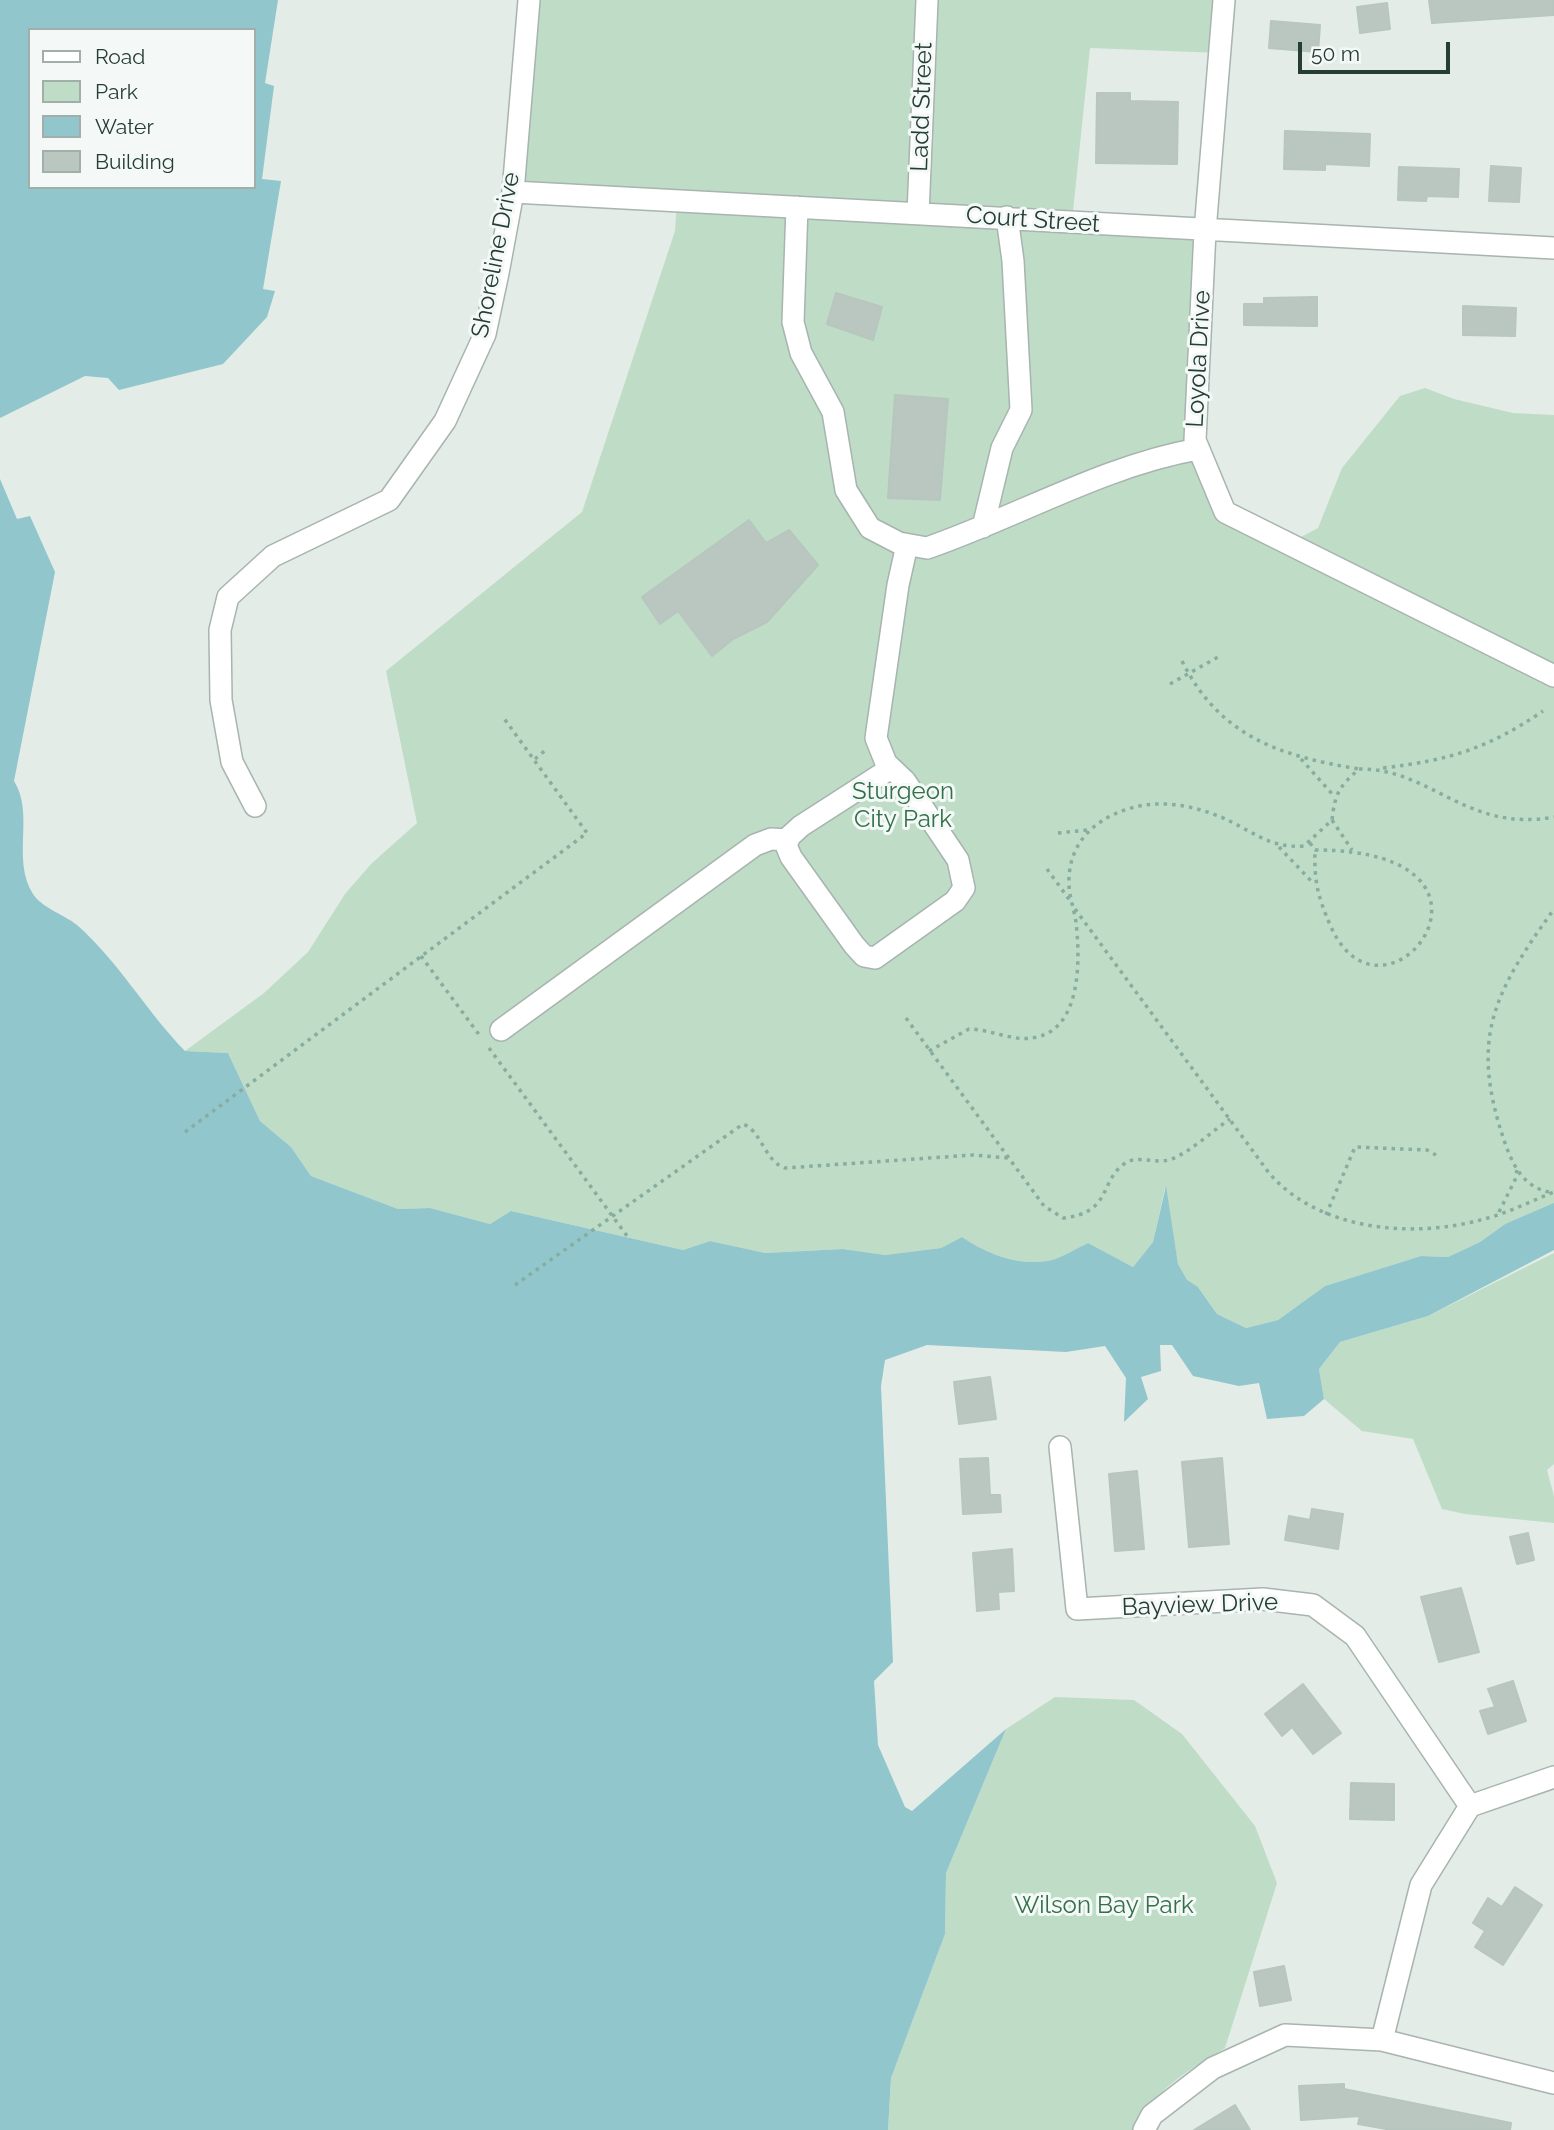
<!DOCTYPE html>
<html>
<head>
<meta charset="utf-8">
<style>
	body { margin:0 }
	#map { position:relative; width:1554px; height:2130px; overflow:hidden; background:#e4ece8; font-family:Raleway,sans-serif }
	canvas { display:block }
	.legend { position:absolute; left:28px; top:28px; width:228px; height:161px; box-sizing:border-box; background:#f4f9f7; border:2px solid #a1aea9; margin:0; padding:9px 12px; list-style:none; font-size:21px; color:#253d35 }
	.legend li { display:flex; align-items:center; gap:14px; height:35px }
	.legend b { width:35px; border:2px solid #a1aea9 }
	.scale { position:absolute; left:1298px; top:42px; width:152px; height:32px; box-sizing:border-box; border:4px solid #253d35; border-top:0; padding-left:9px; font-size:21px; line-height:24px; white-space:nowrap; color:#253d35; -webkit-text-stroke:5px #f4f9f7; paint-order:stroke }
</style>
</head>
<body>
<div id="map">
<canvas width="1554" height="2130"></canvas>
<ul class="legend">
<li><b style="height:9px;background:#fff"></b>Road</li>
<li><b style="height:19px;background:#bfdcc6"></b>Park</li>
<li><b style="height:19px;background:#91c6cc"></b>Water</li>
<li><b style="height:19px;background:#bac7c1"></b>Building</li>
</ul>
<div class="scale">50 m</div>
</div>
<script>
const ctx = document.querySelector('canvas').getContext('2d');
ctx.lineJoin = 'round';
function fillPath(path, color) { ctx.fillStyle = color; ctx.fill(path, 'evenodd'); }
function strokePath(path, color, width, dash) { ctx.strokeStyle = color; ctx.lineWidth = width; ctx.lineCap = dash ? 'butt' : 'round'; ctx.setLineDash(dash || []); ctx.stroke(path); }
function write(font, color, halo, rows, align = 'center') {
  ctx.font = font + ' Raleway,sans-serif'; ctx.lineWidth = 6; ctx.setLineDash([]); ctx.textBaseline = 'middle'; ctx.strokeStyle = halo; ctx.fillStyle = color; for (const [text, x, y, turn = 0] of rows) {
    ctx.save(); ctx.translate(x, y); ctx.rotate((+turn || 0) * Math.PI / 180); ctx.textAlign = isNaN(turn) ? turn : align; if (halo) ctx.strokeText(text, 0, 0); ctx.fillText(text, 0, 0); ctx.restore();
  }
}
const green = new Path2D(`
	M529 0H1224L1220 53 1090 48 1072 221 1205 231 1195 440 1225 512 1288 544 1318 528 1342 468 1400 396 1425 388 1454 399 1513 413 1554 415V1205L1505 1224 1480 1242 1448 1257 1421 1256 1325 1286 1278 1320 1246 1328 1217 1314 1199 1288 1187 1281 1178 1264 1165 1188 1153 1242 1133 1267 1088 1243C1075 1249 1060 1259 1047 1261 1016 1266 986 1253 962 1237L941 1248 885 1255 843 1249 764 1253 710 1241 683 1250 511 1211 490 1224 430 1208 398 1209 311 1176 291 1147 260 1121 228 1053 185 1051 264 993 308 952 345 894 371 864 417 823 386 671 582 512 675 231 677 201 513 192Z
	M1554 1253V1464L1547 1470 1554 1496V1523L1465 1514 1442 1509 1413 1439 1362 1431 1324 1399 1319 1369 1340 1342 1428 1316Z
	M1055 1697 1134 1700 1182 1734 1255 1826 1277 1883 1225 2048C1185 2073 1157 2087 1134 2130H888L891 2078 945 1934 946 1873 1006 1729Z`);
const water = new Path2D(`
	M0 0H278L265 83 274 86 262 179 281 181 263 289 275 291 267 317 223 364 119 390 108 378 85 376 0 418ZM30 30H254V187H30Z
	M0 479 17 519 30 516 55 572 14 781C35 814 11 859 33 894 42 908 65 915 77 925 119 962 146 1011 185 1051L228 1053 260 1121 291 1147 311 1176 398 1209 430 1208 490 1224 511 1211 683 1250 710 1241 765 1253 843 1249 885 1255 941 1248 962 1237C986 1253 1016 1266 1047 1261 1060 1259 1075 1249 1088 1243L1133 1267 1153 1242 1166 1186 1178 1264 1187 1280 1198 1287 1217 1314 1246 1328 1278 1320 1325 1286 1421 1256 1448 1257 1480 1242 1505 1224 1554 1203V1250L1428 1316 1340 1342 1319 1369 1324 1399 1304 1416 1267 1419 1259 1383 1239 1386 1193 1376 1172 1345H1160L1161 1371 1141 1377 1148 1399 1124 1422 1126 1378 1105 1346 1066 1352 927 1345 885 1360 881 1386 893 1662 874 1681 878 1745 905 1807 912 1811 1006 1729 946 1873 945 1934 891 2078 888 2130H0Z`);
const building = new Path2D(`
	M1429 0H1554V15L1432 23Z
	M1387 3 1390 29 1360 33 1357 7Z
	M1271 21 1320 25 1318 52 1269 48Z
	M1097 93H1130V101L1178 102 1177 164 1096 163Z
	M1285 131 1370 134 1369 166 1325 164V170L1284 169Z
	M1491 166 1521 168 1519 202 1489 201Z
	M1399 167 1459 169 1458 197 1427 196 1426 201 1398 200Z
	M836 293 882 307 873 340 827 324Z
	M1317 297V326L1244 325V304H1264V298Z
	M1463 306 1516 308 1515 336 1463 335Z
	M895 395 948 399 940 500 888 498Z
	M749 520 766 543 789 530 818 565 767 622 733 639 712 656 678 611 660 624 642 597Z
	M990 1377 996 1419 959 1424 954 1382Z
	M988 1458 990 1495H1000L1001 1512 963 1514 960 1459Z
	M1222 1458 1229 1544 1189 1547 1182 1462Z
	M1137 1471 1144 1549 1115 1551 1109 1474Z
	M1312 1509 1343 1514 1338 1549 1285 1540 1289 1516 1310 1520Z
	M1528 1533 1534 1560 1517 1564 1510 1537Z
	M1012 1549 1014 1591 998 1592 999 1609 977 1611 973 1553Z
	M1461 1588 1479 1652 1439 1662 1421 1597Z
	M1513 1681 1526 1721 1488 1734 1480 1711 1495 1707 1488 1689Z
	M1303 1684 1341 1733 1313 1754 1292 1727 1282 1736 1265 1714Z
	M1351 1783 1394 1784V1820L1350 1819Z
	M1515 1887 1542 1905 1503 1965 1475 1947 1485 1931 1473 1923 1488 1898 1502 1907Z
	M1284 1966 1291 2000 1260 2006 1254 1972Z
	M1344 2084V2089L1511 2123 1510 2130H1392L1358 2124 1360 2116 1301 2120 1299 2086Z
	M1235 2105 1250 2130H1194Z`);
const path = new Path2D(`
	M1182 661C1220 737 1280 756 1359 769
	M1170 684 1218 657
	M535 759 548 748
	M1301 759 1334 796
	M1383 768C1450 760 1487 749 1543 711
	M1332 820 1352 850
	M1058 833 1087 830
	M1310 843 1315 850C1536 850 1385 1046 1331 927 1318 897 1314 882 1315 850
	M1279 847 1314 884
	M1047 869 1071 902
	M1075 909 1269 1173C1319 1231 1413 1239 1484 1219 1508 1213 1531 1201 1554 1192
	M421 956 480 1036
	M906 1018 1044 1206 1063 1218C1112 1213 1099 1182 1124 1164 1137 1154 1157 1165 1172 1159 1193 1150 1211 1132 1230 1119
	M489 1048 630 1240
	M929 1051 969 1029C991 1029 1014 1043 1037 1037 1082 1027 1080 958 1076 922 1074 910 1070 898 1069 886 1067 846 1092 820 1128 809 1159 799 1191 805 1221 817 1251 830 1270 849 1304 846L1332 820C1335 793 1339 787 1359 769 1431 768 1466 833 1554 817
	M185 1132 587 833 503 717
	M1549 1192C1524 1187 1513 1166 1505 1143 1469 1039 1493 994 1554 909
	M1499 1212 1515 1180 1517 1170
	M1326 1215 1355 1147 1427 1150 1436 1155
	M515 1285 743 1124C762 1131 764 1161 785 1168L973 1155 1009 1158`);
const minor = new Path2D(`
	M1224 0 1205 231 1195 440 1225 512 1554 676
	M513 192 1554 248
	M797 207 793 322 801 353 833 412 846 490 870 528 899 543 927 548C1017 517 1103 466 1198 449
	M918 214 927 0
	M983 527 1002 448 1021 410 1013 261 1007 217
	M891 768 801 826 790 836 786 845 791 857 854 945 864 956 875 958 955 901 964 888 958 860 905 781 886 763 876 738 898 585 907 545
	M255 806 232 762 221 700 220 630 228 597 273 556 389 500 445 421 485 334 498 273 513 192 529 0
	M501 1030 755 845 771 839 788 840
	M1060 1447 1077 1609 1263 1599 1313 1605 1355 1636 1470 1806
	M1382 2040 1421 1885 1470 1806 1554 1777
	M1144 2130 1152 2115 1213 2068 1285 2035 1382 2040 1554 2083`);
const streetNames = [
	["Ladd Street",922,107,-88],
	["Court Street",1033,220,4],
	["Shoreline Drive",496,255,-79],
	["Loyola Drive",1199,359,-87],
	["Bayview Drive",1200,1605,-2]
];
const parkNames = [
	["Sturgeon",903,792],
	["City Park",903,820],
	["Wilson Bay Park",1104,1906]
];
fillPath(green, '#bfdcc6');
fillPath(water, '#91c6cc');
fillPath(building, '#bac7c1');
strokePath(building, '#b7c6bf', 2);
strokePath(minor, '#a7b4af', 24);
strokePath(path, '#87ada0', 3.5, [3.5, 5]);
strokePath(minor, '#fff', 21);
write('24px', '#253d35', '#f4f9f7', streetNames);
write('24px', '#327048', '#f4f9f7', parkNames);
</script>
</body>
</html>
